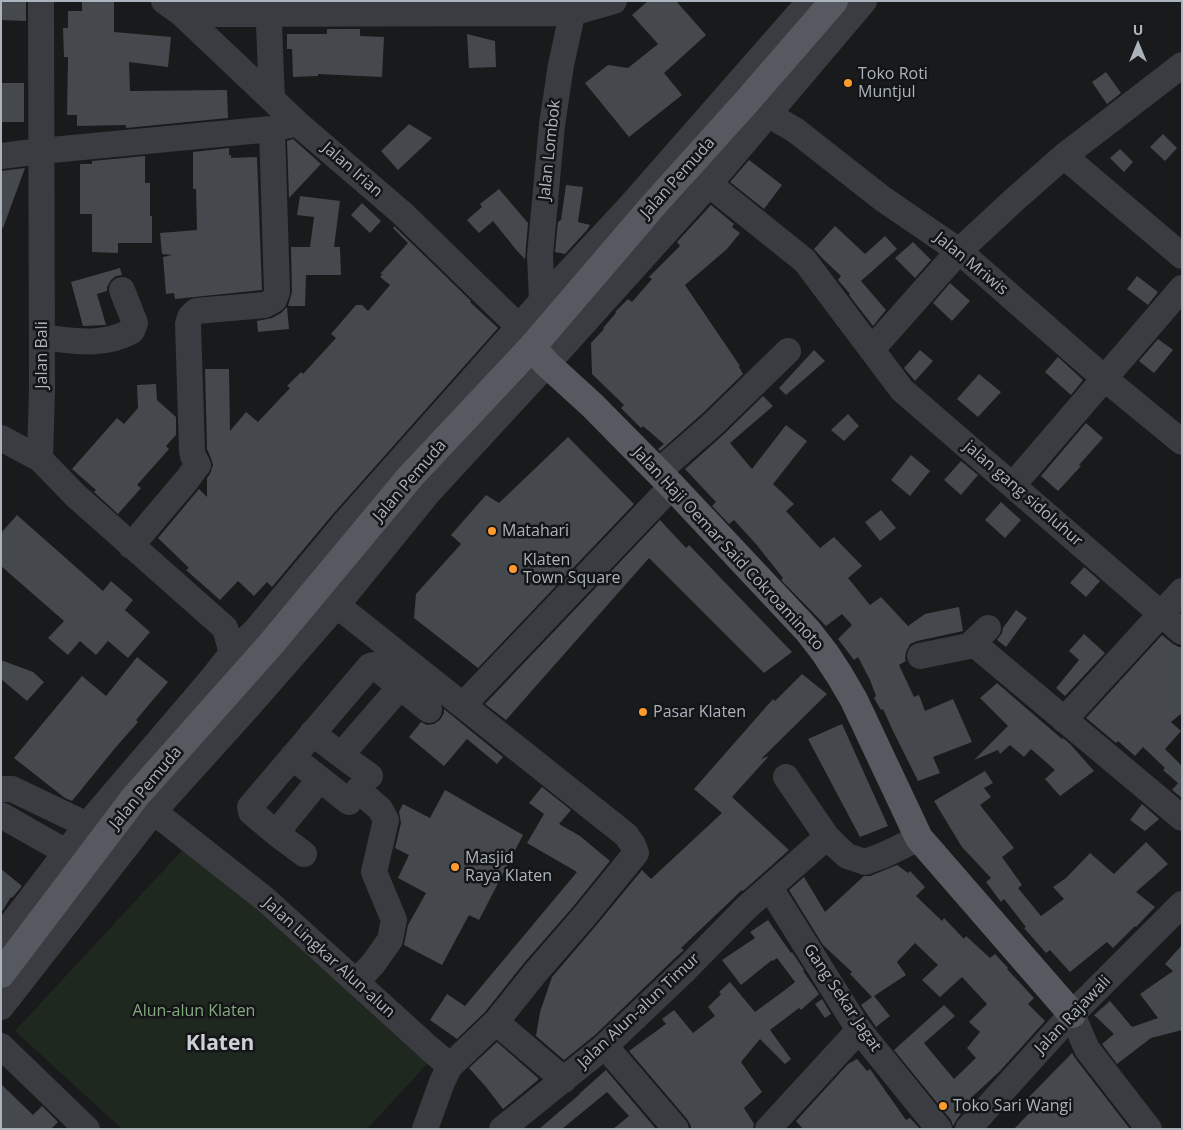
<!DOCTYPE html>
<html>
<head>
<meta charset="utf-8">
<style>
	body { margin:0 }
	#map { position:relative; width:1183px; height:1130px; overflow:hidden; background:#191a1c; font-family:"Open Sans",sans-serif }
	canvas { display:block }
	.frame { position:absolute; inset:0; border:2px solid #abb3bc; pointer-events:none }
	.north { position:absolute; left:1113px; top:20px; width:50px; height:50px; -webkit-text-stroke:4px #141517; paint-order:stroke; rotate:0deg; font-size:14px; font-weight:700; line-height:20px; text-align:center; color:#abb3bc }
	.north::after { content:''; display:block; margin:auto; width:18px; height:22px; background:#abb3bc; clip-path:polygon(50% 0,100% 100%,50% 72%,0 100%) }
</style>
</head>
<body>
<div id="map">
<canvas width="1183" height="1130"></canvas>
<div class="frame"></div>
<div class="north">U</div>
</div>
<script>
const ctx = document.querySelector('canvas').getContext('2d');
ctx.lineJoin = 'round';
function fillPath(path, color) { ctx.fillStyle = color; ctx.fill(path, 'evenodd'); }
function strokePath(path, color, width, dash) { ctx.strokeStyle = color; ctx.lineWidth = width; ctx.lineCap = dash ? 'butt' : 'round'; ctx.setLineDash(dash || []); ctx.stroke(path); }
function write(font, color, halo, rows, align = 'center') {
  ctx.font = font + ' "Open Sans",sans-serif'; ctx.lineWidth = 5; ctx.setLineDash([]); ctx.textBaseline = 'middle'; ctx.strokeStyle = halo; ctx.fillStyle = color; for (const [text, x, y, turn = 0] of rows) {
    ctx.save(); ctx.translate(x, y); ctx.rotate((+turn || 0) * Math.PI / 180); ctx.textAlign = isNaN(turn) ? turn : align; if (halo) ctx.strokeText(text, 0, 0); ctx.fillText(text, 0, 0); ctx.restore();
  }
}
const green = new Path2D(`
	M187 845 427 1064 367 1129H122L15 1031Z`);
const building = new Path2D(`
	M1 1H26V21L1 20Z
	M82 1H114V32L171 37 168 67 129 62 130 91 227 90 228 118 126 128V125L77 126V115H67L68 57H64L63 28H68V11H82Z
	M648 1H676L706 35 664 73 682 95 629 137 585 83 608 65 628 68 658 44 632 15Z
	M327 29H360V36L384 37 382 77 318 74V76L293 77 292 49H287V34H327Z
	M467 34 495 41 496 67 469 68Z
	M1106 72 1121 93 1107 104 1092 82Z
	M1 83H24V122H1Z
	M409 124 432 138 398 170 381 151Z
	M1163 134 1177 148 1165 161 1150 147Z
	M293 139 321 164 289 198 287 141Z
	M229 148V155H231V158L257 157 262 290 175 299 174 293 166 294 163 257 172 255 162 254 160 233 197 230 196 189H193V152Z
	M1120 149 1133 162 1124 172 1110 158Z
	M145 156V183H150V216H152V243H118V253L92 252V214H80V164H92V161Z
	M749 160 782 185 764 209 730 182Z
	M25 168 3 228 1 227V171Z
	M566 185 583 187 578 222 590 225 587 230 565 254 555 252 558 222 561 220Z
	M499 189 528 223 525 259 518 252 493 221 479 233 467 220 482 207 480 204Z
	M300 196 340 201 334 247H340L341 275H306L305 306H288L292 292 291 247H310L314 217 297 215Z
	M362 203 381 221 370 233 351 215Z
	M711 205 734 224 732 227 740 233 727 249 685 285 740 366 739 367 743 374 703 413 660 451 658 449 664 444 643 426 641 428 621 408 624 405 592 374 591 343 604 329 603 328 616 313 615 312 628 299 632 302 652 279 649 277 680 246 677 242Z
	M394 226 471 301 470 302 498 328 333 514 272 587 267 582 254 596 238 581 220 600 186 570 189 568 158 538 199 489 207 497V478L210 474 213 465 211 458 207 449 205 369H229L230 431 246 412 258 422 290 388 287 386 301 372 303 374 336 338 331 334 356 305H362L368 311 390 285 380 277 383 274H380L408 243 393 228Z
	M835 226 865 254 885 236 897 249 861 281 886 310 873 326 849 295 850 294 838 280 841 276 822 258 814 249Z
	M913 242 931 260 915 278 895 258Z
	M120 268 122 275 116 276 111 280 107 287V291L97 294 106 325 83 326 71 282Z
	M1137 276 1158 292 1148 305 1127 289Z
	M950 283 970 301 952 321 933 303Z
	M287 307 289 329 258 332 257 321 272 318 281 313Z
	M1158 339 1173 350 1154 373 1139 361Z
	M814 350 825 361 786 395 779 388Z
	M920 350 933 361 915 381 904 368Z
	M1058 357 1083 380 1071 395 1045 372Z
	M979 374 1001 392 978 417 957 399Z
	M156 384 157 400 176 417V435L166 446 169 449 137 485 141 488 118 514 94 492 96 490 72 469 117 418 124 424 138 408 137 385Z
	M763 396 773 406 730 443 752 469 786 425 807 441 773 484 794 504 786 511 820 548 834 537 862 566 848 578 870 605 881 597 908 626 925 614 959 607 963 631 917 641 910 644 906 652 905 659 906 661 899 665 914 697 919 695 925 711 953 699 972 742 933 757 940 773 918 781 893 731 883 709 881 710 874 698 876 696 870 680 858 657 854 660 838 639 852 625 842 614 826 626 781 580 783 578 756 544 734 520 729 524 712 506 716 502 685 469 723 435Z
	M848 414 859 426 844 441 831 430Z
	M1086 423 1103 438 1079 465 1081 466 1058 491 1041 476Z
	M568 437 634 504 478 668 414 618 416 594 461 544 451 535 486 495 499 503Z
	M911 455 930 471 910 496 891 480Z
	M961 461 978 475 961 495 944 480Z
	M1001 502 1021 520 1005 538 985 520Z
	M881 510 896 528 880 541 865 522Z
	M17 515 103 591 111 581 133 600 125 610 150 632 128 658 108 641 96 655 80 641 68 655 48 638 64 621 1 566V533Z
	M660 520 686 548 689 545 792 652 764 673 649 558 506 720 485 704Z
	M1084 567 1100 581 1086 597 1070 583Z
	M1016 610 1027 618 1006 647 997 640 1002 633 1003 628Z
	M1084 634 1105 653 1065 696 1056 688 1079 660 1069 651Z
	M1162 635 1173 644 1179 647H1182V713L1171 722 1181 731 1165 749 1182 766V798L1172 790 1178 783 1163 770 1165 768 1143 747 1135 756 1118 741 1116 743 1086 718Z
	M137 657 168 682 136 720 138 722 116 747 72 801 65 798 14 758 82 676 106 696Z
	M1 660 33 672 44 682 27 701 1 679Z
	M802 674 827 694 761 759 769 756 732 797 789 850 743 891 742 890 681 948 684 950 675 958 595 1035 564 1060 536 1036 540 1012 552 977 594 928 642 870 651 879 722 813 694 789 773 699 775 701Z
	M997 683 1062 739 1063 738 1070 744 1094 771 1060 796 1045 779 1055 770 1031 749 1024 757 1010 745 1000 754 998 750 974 760 1008 726 980 698Z
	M444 709 503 757 497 764 467 739 444 766 409 737 421 722 427 725 434 724 440 720 444 713Z
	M842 724 888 826 860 837 808 739Z
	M985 771 993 783 984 788 991 797 980 805 1014 848 1002 857 1022 885 1018 888 1041 916 1064 899 1053 887 1066 878 1090 853 1114 874 1146 842 1168 864 1136 892 1155 907 1136 927 1135 926 1113 948 1107 942 1070 972 1050 950 1046 953 1024 928 1026 927 1004 899 1001 902 986 882 991 878 962 847 934 801Z
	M542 787 571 810 559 824 580 836 610 861 572 908 524 963 485 1012 457 1039 430 1020 447 994 465 1006 577 872 527 843 544 814 529 803Z
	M445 790 523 835 479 920 469 915 442 965 404 945 408 925 426 893 398 878 409 855 395 848 401 823 399 812 403 804 430 818Z
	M1142 804 1159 819 1145 831 1130 820Z
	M897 865 908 873 910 871 925 887 916 896 942 921 944 918 964 939 966 936 990 958 995 954 1008 968 1007 969 1034 998 1028 1004 1045 1021 1000 1071 972 1097 973 1098 958 1111 961 1114 957 1119 953 1126 951 1120 894 1050 944 1005 955 1016 924 1043 954 1079 976 1058 967 1048 980 1032 969 1022 987 1004 962 977 940 997 922 980 938 965 915 943 897 962 906 975 874 996 890 1016 876 1027 861 1005 872 997 850 974 852 972 823 945 789 890 804 877 825 912 864 876H870Z
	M1 869 22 886 12 898 11 897 1 913Z
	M768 920 791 953 792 952 804 970 803 971 819 994 801 1010 799 1008 770 1030 791 1059 785 1064 760 1039 741 1062 762 1092 744 1108 754 1124 753 1129H691V1126L687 1119 629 1051 666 1024 662 1019 674 1010 693 1033 715 1016 708 1007 721 994 719 992 730 982 755 1012 785 990 795 982 777 958 773 961 772 960 741 985 722 960 755 938 750 932Z
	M1182 945V1030L1151 1038 1117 1064 1102 1044 1114 1034 1094 1015 1110 1001 1132 1027 1158 1018 1140 994 1173 971 1165 964Z
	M822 999 831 1014 825 1018 815 1004Z
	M497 1042 538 1078V1080L503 1109 486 1087 469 1068Z
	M1072 1053 1075 1058 1130 1129H1014L1037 1105 1029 1097Z
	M857 1059 867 1071 870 1069 906 1120 910 1118 920 1129H803L796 1121 848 1064Z
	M606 1070 656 1129H613L629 1116 607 1092 562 1129H539L580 1094H579Z
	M1 1084 33 1115 42 1106 58 1122 51 1129H1Z`);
const minor = new Path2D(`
	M41 1 42 390 40 459 76 496 225 628 232 653 244 661
	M164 1 182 14 297 123 403 214 520 328 528 342
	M268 1 272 99
	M182 14 572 13 614 1
	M756 104 769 115 795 130 883 199 959 251 1104 378 1182 442
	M1 156 41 151 272 129 289 125
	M1064 156 1182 256
	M697 172 709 184 805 261 902 390 1182 632
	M542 301 540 255 552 125 561 65 575 1
	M42 337C73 341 103 347 132 331L135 323 122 290
	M872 349 959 251 1014 200 1064 156 1182 65
	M1 438 40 459
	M658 472 713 424 788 351
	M1013 485 1182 288
	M131 546 186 481 198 465 193 456 192 450 188 324 190 317 196 311 265 305 274 300 277 292 272 129
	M324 595 626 835 633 845 636 853 583 918 536 972 496 1022 450 1066 442 1082 425 1129
	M973 643 1182 818
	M920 656 969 646 988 628
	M463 705 672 486
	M1064 720 1182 591
	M312 733 341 755 400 687
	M341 755 370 776
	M786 777 827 837 836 846 847 856 865 862 884 855 919 838
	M320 779 349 802
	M1 789H12L87 825
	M139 800 266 900 430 1049 450 1066
	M1 815 66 852
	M276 833 320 779 292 757
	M304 854 276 833 251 812 250 807 370 666 373 665 429 710
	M770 888 859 1030 939 1129
	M1 938 87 825 210 681 232 653 255 631 344 524 542 301 632 204 810 1
	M356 982 373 964 390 940 394 920 374 872 386 820 380 809 358 790
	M1 1007 154 811 247 708 337 605 428 493 547 364 709 184 864 1
	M1072 1014 1087 1049 1149 1129
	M496 1022 564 1080
	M1 1046 87 1129
	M605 1046 676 1129
	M502 1129 605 1046 686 969 746 908 827 837
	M768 1129 859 1030
	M968 1129 1072 1014 1182 904`);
const major = new Path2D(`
	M532 347 547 364 592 405 672 486 808 631 825 653 840 676 854 700 919 838 1072 1014
	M1 974 135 797 271 644 410 477 532 347 651 208 749 99 834 1`);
const markers = [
	[848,83,5,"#ff9b2e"],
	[492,531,5,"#ff9b2e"],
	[513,569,5,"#ff9b2e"],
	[643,712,5,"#ff9b2e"],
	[455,867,5,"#ff9b2e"],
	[943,1106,5,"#ff9b2e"]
];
const poiNames = [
	["Toko Roti",858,74],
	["Muntjul",858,92],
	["Matahari",502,531],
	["Klaten",523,560],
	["Town Square",523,578],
	["Pasar Klaten",653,712],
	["Masjid",465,858],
	["Raya Klaten",465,876],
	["Toko Sari Wangi",953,1106]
];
const streetNames = [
	["Jalan Lombok",550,150,-84],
	["Jalan Irian",352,170,41],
	["Jalan Pemuda",678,178,-48],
	["Jalan Mriwis",971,264,39],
	["Jalan Bali",42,355,-90],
	["Jalan Pemuda",410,481,-49],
	["jalan gang sidoluhur",1023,494,41],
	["Jalan Haji Oemar Said Cokroaminoto",728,549,47],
	["Jalan Pemuda",146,788,-50],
	["Jalan Lingkar Alun-alun",329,958,42],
	["Gang Sekar Jagat",842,998,56],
	["Jalan Alun-alun Timur",639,1011,-43],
	["Jalan Rajawali",1073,1015,-46]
];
const parkNames = [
	["Alun-alun Klaten",194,1011]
];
const districtNames = [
	["Klaten",220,1044]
];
fillPath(green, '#1f281f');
fillPath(building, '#45484c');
strokePath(minor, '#3a3c41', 26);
strokePath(major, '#565a60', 28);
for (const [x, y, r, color] of markers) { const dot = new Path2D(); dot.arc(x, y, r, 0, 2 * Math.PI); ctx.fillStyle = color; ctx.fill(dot); strokePath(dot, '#141517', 2); }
write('16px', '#abb3bc', '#141517', poiNames, 'left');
write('16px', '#abb3bc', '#141517', streetNames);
write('16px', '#84a980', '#141517', parkNames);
write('bold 21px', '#ccd1d8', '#141517', districtNames);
</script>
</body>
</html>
